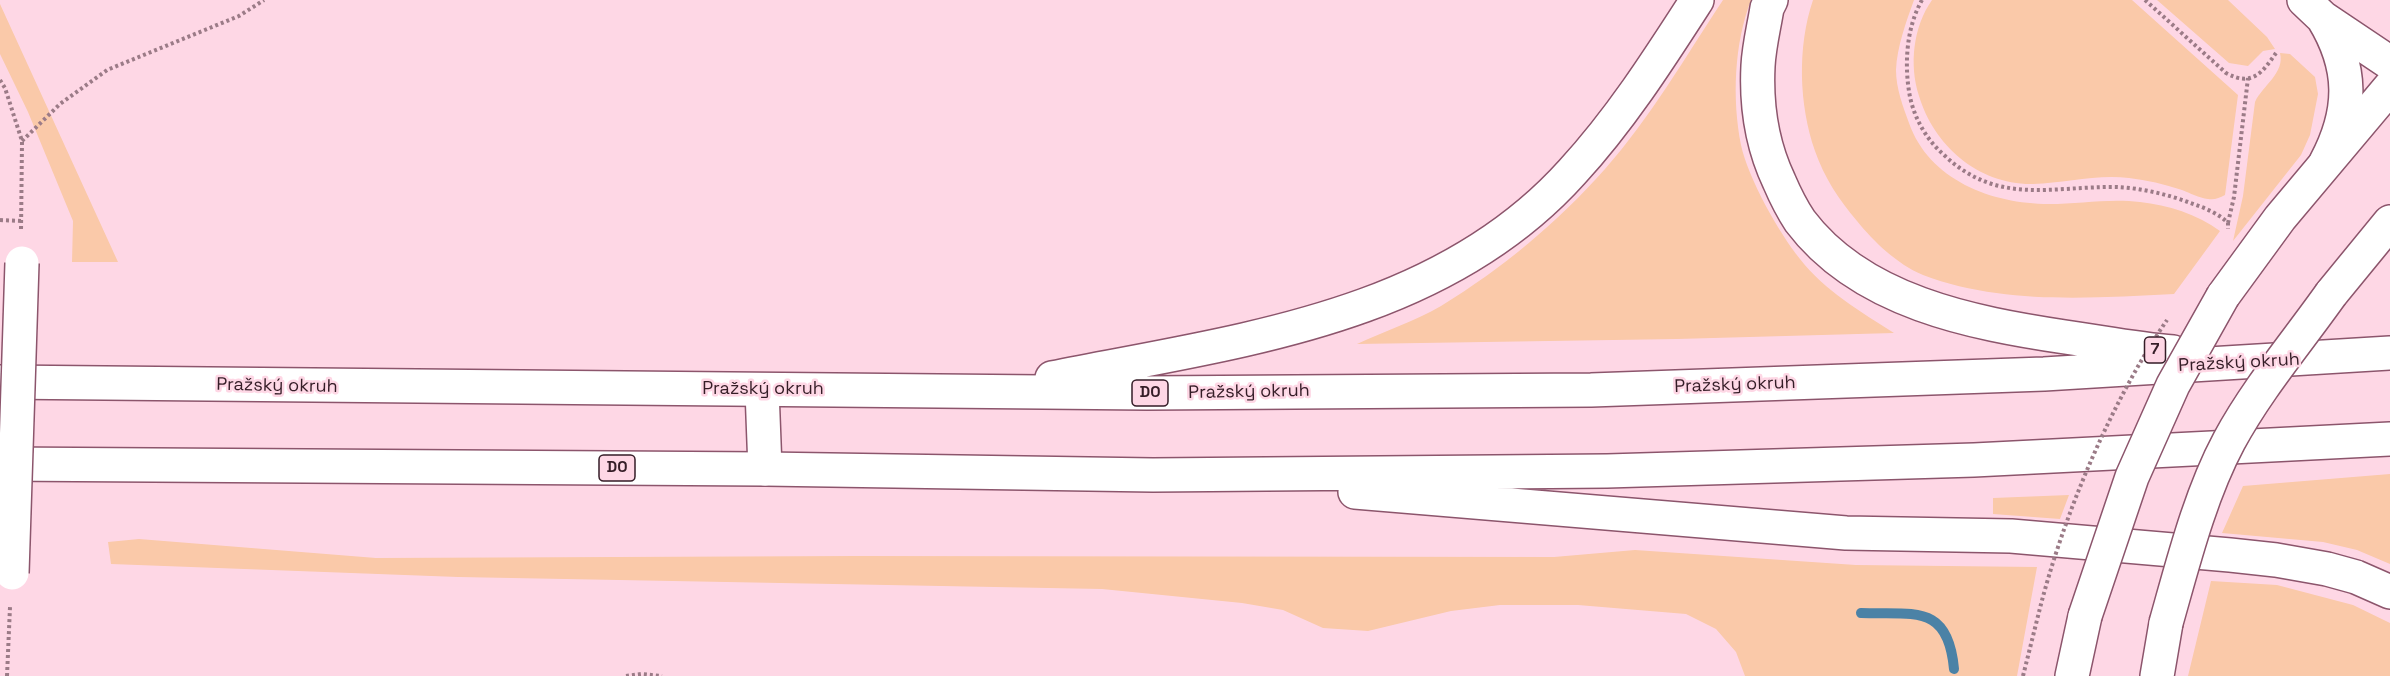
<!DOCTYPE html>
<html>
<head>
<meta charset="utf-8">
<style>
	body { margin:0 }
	canvas { display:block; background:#fed7e5 }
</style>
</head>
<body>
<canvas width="2390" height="676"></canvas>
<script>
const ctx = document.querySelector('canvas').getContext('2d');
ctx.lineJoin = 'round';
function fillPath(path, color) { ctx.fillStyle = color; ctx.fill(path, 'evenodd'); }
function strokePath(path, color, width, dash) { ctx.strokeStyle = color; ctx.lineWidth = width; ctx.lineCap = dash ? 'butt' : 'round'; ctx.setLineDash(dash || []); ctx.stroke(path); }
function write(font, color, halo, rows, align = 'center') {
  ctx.font = font + ' "Space Grotesk",sans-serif'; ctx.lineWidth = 5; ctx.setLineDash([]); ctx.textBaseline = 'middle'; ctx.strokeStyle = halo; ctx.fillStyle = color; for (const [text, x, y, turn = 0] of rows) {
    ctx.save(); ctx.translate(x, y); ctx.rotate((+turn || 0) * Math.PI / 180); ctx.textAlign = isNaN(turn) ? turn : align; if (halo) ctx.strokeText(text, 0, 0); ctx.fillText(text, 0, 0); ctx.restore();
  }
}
const green = new Path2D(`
	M1723 0H1751C1734 44 1732 99 1741 145 1748 178 1779 233 1800 259 1824 290 1861 312 1894 333L1677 339 1357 344C1385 331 1415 321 1441 306 1503 268 1557 223 1605 169 1650 118 1686 56 1723 0Z
	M1813 0H1914C1906 22 1897 47 1896 70 1896 88 1903 107 1909 123 1929 180 1992 204 2049 204 2079 204 2110 198 2140 202 2168 205 2197 214 2220 231L2174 294C2091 298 2002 305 1923 275 1897 264 1874 242 1857 221 1839 200 1824 177 1815 151 1799 105 1797 47 1813 0Z
	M1932 0H2132L2238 95 2225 195C2219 198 2215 200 2208 199 2199 198 2190 193 2182 190 2164 184 2147 180 2129 178 2097 174 2065 183 2033 184 1979 185 1934 146 1919 96 1909 65 1913 27 1932 0Z
	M2157 0H2228L2267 37 2275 49 2263 51 2248 66 2229 63Z
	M0 4 118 262H72L73 221 28 112 0 54Z
	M2280 53 2290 54 2315 77 2318 94 2310 135 2301 155 2233 241 2243 196 2255 102C2263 85 2285 73 2280 53Z
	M2390 474V564L2357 550 2323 542 2222 533 2243 486Z
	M2069 495 2060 519 1993 514V498Z
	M139 539 376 558 856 556 1554 557 1635 550 1856 565 2037 567 2017 676H1745L1736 652 1716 629 1686 614 1578 605H1500L1451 611 1368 631 1323 628 1283 610 1242 603 1102 589 458 577 111 564 108 542Z
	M2211 581 2277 585 2353 605 2390 623V676H2188Z`);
const stream = new Path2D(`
	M1861 613C1914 615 1948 603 1954 669`);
const path = new Path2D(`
	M1922 0C1906 28 1904 66 1910 97 1915 120 1927 140 1944 155 1998 206 2051 186 2117 187 2140 188 2166 194 2188 202 2202 207 2217 212 2228 223V229
	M2145 0 2226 73C2252 87 2262 73 2276 53
	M0 80 5 88 22 141 21 232
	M22 141 60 104 107 70 239 16 264 0
	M0 220 21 221
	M2228 223 2234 197 2248 78
	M7 676 10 607
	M626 676 641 674 662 676
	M2023 676 2039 612`);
const minor = new Path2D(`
	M762 390 765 469`);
const major = new Path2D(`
	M2331 294 2390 222
	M2223 296 2280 218 2390 87
	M2072 676 2085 616
	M2157 676 2166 623`);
const highway = new Path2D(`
	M1771 0 1767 8C1764 27 1759 46 1758 66 1756 106 1762 145 1779 181 1785 195 1792 209 1800 221 1861 302 1972 323 2065 337 2101 342 2137 349 2173 352
	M2304 0 2323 18 2390 63
	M2323 18C2353 67 2353 111 2326 162
	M1052 378C1235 341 1439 320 1572 172 1620 120 1659 59 1697 0
	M0 382 1147 393 1591 390 2044 374 2390 353
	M0 464 765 469 1153 475 1607 471 1974 460 2390 439
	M1355 492 1846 533 2011 536 2230 555 2276 560 2327 569 2356 577 2390 592`);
const pathBridge = new Path2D(`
	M2039 612C2063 516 2111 402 2167 320`);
const minorBridge = new Path2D(`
	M12 573 22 263`);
const majorBridge = new Path2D(`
	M2085 616 2132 477 2173 385 2223 296
	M2166 623C2183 563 2200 495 2229 441 2257 389 2297 342 2331 294`);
const shields = [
	[2155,350,21],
	[1150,393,36],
	[617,468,36]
];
const shieldNames = [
	["7",2155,350],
	["D0",1150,393],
	["D0",617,468]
];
const streetNames = [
	["Pražský okruh",2239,363,-3],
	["Pražský okruh",1735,385,-2],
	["Pražský okruh",277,386,1],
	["Pražský okruh",763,389],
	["Pražský okruh",1249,392,-1]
];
fillPath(green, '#fac9a9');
strokePath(stream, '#4b82a6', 10);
strokePath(minor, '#8c556c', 36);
strokePath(major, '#8c556c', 36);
strokePath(highway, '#8c556c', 36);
strokePath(path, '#9b7b87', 4, [3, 3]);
strokePath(minor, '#fff', 33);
strokePath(major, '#fff', 33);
strokePath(highway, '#fff', 33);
strokePath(minorBridge, '#8c556c', 36, []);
strokePath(majorBridge, '#8c556c', 36, []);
strokePath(pathBridge, '#9b7b87', 4, [3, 3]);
strokePath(minorBridge, '#fff', 33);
strokePath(majorBridge, '#fff', 33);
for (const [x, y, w] of shields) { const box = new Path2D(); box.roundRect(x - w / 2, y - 13, w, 26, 4.5); ctx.fillStyle = '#fed7e5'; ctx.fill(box); strokePath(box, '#351d27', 1.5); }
write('bold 16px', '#351d27', null, shieldNames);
write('18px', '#351d27', '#fed7e5', streetNames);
</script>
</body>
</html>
